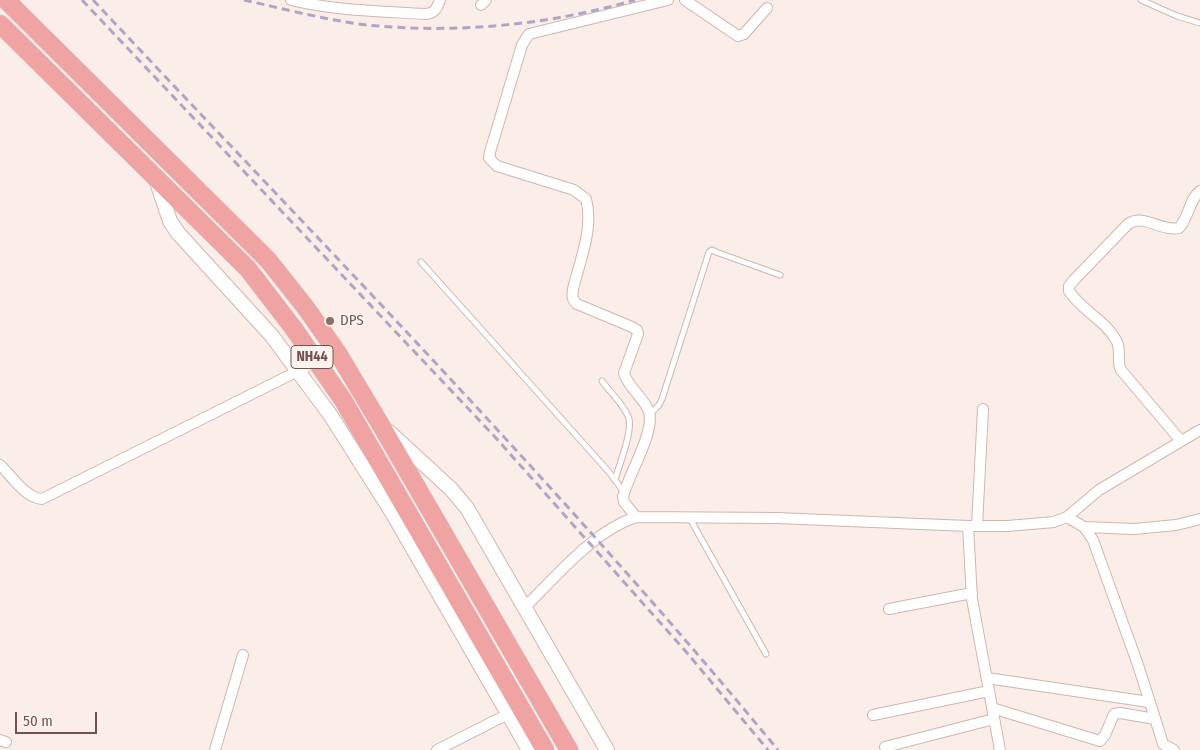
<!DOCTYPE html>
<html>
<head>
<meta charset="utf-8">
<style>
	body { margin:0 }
	#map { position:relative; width:1200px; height:750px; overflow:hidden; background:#fbeee8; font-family:"Fira Sans Condensed",sans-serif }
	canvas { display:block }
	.scale { position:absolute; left:15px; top:712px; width:82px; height:22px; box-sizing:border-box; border:2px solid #73514e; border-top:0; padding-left:6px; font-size:15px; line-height:18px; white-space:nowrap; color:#73514e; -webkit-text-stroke:4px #fef3ee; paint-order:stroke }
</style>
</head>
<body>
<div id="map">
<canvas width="1200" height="750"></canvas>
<div class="scale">50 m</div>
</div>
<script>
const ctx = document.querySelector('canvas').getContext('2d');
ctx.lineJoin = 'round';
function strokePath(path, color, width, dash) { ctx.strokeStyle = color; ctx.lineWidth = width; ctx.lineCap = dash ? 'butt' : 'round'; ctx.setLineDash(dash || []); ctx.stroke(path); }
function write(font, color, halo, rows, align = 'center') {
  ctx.font = font + ' "Fira Sans Condensed",sans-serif'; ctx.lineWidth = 4; ctx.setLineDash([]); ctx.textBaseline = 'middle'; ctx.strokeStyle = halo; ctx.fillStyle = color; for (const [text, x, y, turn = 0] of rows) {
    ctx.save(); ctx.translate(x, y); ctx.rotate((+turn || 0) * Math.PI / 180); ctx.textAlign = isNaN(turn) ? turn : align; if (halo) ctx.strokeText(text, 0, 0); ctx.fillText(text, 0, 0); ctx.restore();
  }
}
const lane = new Path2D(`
	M1141 0 1177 16 1200 23
	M421 262 609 472 624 492
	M602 381C609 391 626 407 629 419 632 434 619 465 615 480
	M650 414 659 405 662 399 709 252 712 250 716 252 780 275
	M689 517 766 654`);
const street = new Path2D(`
	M291 0C336 11 380 11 426 14 435 13 437 8 440 0
	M685 0 738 36 744 34 767 8
	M481 5 486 0
	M1181 441 1121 370C1116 361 1122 349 1116 340 1105 320 1081 310 1069 291V286L1074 280 1128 224C1144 213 1161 232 1179 228 1189 217 1189 200 1200 191
	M0 465C12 476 25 498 42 499L316 362
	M636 517 624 502 623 497C628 475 655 433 649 412 644 397 628 388 624 373L638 334 637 330 632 327 577 304C572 300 572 296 573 289 580 260 594 228 586 199L574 190 497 166 489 158 490 152 522 45 529 34 668 0
	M1067 517 1084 527 1093 540 1138 665 1160 734 1163 744 1174 750
	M968 526 972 599 1000 750
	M977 526 983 409
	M1084 527 1134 529 1176 525 1200 519
	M525 607C557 576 593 531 636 517L777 518 968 526H1008L1054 522 1067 517 1099 490 1200 430
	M889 609 972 593
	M987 678 1149 702
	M992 708 1100 741 1105 735 1114 714 1120 713 1155 719
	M873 715 989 691
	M0 740 6 742
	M885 747 994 719
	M215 750 243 655
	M437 750 508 714`);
const secondary = new Path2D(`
	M156 179 170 221 178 233 272 336 331 416 393 514 529 750
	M389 432 451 489 467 508 607 750`);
const highway = new Path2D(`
	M6 0 268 260 306 308 339 355 382 427 569 750
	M0 24 248 269 294 329 343 400 545 750`);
const rail = new Path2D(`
	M82 0 496 438 688 654 768 750
	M93 0C325 247 563 489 778 750
	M244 0C284 9 326 20 367 25 458 34 548 25 635 0`);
const markers = [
	[330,321,5,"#8d6e63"]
];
const shields = [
	[312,357,42]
];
const shieldNames = [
	["NH44",312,357]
];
const educationNames = [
	["DPS",340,321]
];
strokePath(lane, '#ceb6b1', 7);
strokePath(street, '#ceb6b1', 12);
strokePath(secondary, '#d1b5af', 16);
strokePath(highway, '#d5cbca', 19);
strokePath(lane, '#fff', 5);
strokePath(street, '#fff', 10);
strokePath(secondary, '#fff', 14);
strokePath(highway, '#f0a3a3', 18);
strokePath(rail, '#afa6c4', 3, [8, 5]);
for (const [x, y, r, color] of markers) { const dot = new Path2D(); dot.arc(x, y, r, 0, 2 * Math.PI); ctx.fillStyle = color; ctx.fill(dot); strokePath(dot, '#fef3ee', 2); }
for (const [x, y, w] of shields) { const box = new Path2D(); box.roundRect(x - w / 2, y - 11.5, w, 23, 4); ctx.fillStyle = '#fef3ee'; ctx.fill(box); strokePath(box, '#73514e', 1); }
write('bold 14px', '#73514e', null, shieldNames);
write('15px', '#785e54', '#fef3ee', educationNames, 'left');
</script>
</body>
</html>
